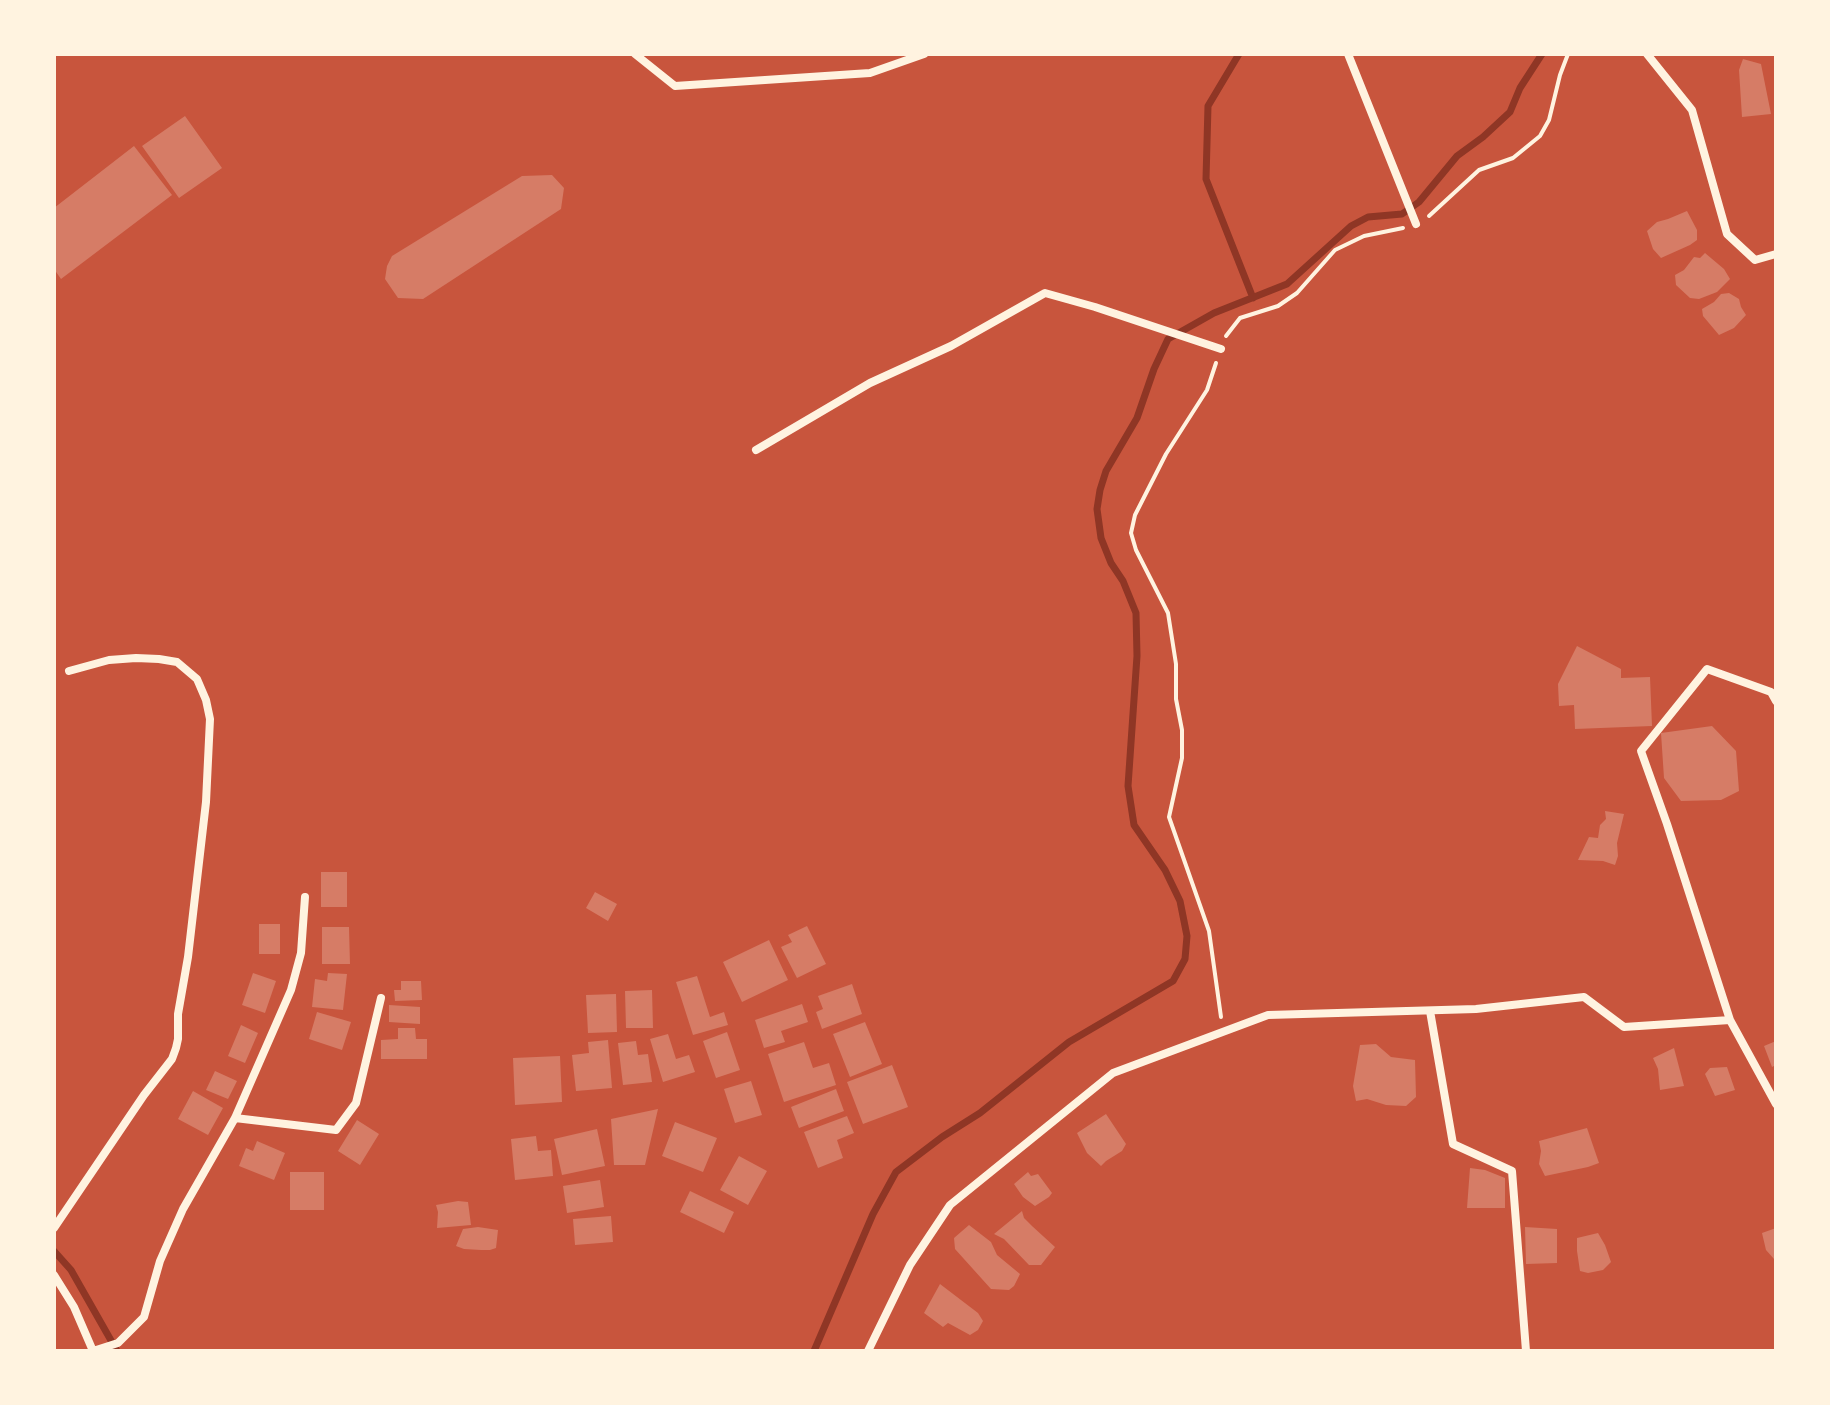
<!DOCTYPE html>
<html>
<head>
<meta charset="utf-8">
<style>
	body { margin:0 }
	#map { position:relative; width:1830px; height:1405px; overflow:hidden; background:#c8553d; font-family:"Fira Sans Condensed",sans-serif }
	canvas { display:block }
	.frame { position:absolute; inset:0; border:56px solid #fff3e0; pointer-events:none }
</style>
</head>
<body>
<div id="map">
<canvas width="1830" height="1405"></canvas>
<div class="frame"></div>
</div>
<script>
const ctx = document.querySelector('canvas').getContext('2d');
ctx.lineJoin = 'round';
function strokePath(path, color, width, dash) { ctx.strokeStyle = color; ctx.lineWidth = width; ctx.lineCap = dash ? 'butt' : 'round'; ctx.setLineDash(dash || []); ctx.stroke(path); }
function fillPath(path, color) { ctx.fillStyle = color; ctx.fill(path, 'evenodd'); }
const stream = new Path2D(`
	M1239 54 1208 106 1206 179 1253 298
	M54 1251 71 1270 117 1351
	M814 1351 873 1214 896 1172 942 1137 980 1113 1069 1042 1173 981 1185 959 1187 936 1180 901 1165 870 1134 825 1128 786 1137 656 1136 613 1123 581 1111 563 1101 538 1097 509 1100 490 1106 471 1137 418 1154 369 1168 339 1214 313 1287 284 1351 226 1368 217 1402 214 1419 202 1457 156 1483 137 1510 112 1520 88 1542 54`);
const building = new Path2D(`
	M1743 59 1761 64 1771 114 1742 117 1739 70Z
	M185 116 222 168 179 198 142 146Z
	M134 146 172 195 61 279 54 269V208Z
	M552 175 564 188 561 209 423 299 398 298 385 279 387 266 392 256 522 176Z
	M1687 211 1697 230V240L1690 245 1661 258 1653 249 1647 231 1657 222 1668 219Z
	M1705 253 1724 269 1730 279 1717 292 1699 299 1690 298 1676 285 1675 275 1684 270 1694 257 1700 258Z
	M1729 293 1739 299 1741 307 1746 315 1734 328 1719 335 1703 316 1702 309 1714 302 1721 294Z
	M1577 646 1621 669V678L1650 677 1652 726 1575 729 1574 705 1559 706 1558 684Z
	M1712 726 1736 751 1739 791 1721 800 1681 801 1664 778 1661 733Z
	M1605 811 1624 814 1617 843 1618 856 1615 865 1603 861 1578 860 1589 837 1598 838 1600 825 1606 819Z
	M321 872H347V907H321Z
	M595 892 617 904 608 921 586 908Z
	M259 924H280V954H259Z
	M807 926 826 964 797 978 781 947 792 942 788 935Z
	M322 927H349L350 964H322Z
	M769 940 788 980 742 1002 723 962Z
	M253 973 276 981 265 1013 242 1005Z
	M328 973 347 974 343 1010 312 1007 315 979 327 981Z
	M697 976 710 1017 724 1012 728 1025 693 1035 676 982Z
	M401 981H421L422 1000 395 1001 394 990H401Z
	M852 984 862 1014 822 1029 816 1012 823 1009 818 996Z
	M652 990 653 1028H626L625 991Z
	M616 994 617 1032 588 1033 586 995Z
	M802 1004 808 1022 781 1031 785 1042 764 1048 755 1020Z
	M389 1005 420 1007V1024L389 1022Z
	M317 1012 351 1022 342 1050 309 1039Z
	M865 1022 882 1064 850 1077 833 1034Z
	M241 1025 258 1033 245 1063 228 1056Z
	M398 1028H415L416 1039H427V1059H381V1040L398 1039Z
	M727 1032 740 1070 716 1078 703 1041Z
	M668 1034 676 1059 689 1055 695 1072 663 1082 650 1039Z
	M608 1040 612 1088 576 1091 572 1055 589 1053 588 1042Z
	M636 1041 638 1055 648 1054 652 1082 623 1085 618 1043Z
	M1776 1041V1065L1772 1067 1764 1046Z
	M804 1042 813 1068 829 1063 836 1085 784 1102 768 1054Z
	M1376 1044 1391 1057 1415 1060 1416 1097 1406 1106 1386 1105 1367 1099 1356 1101 1353 1086 1360 1045Z
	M1674 1048 1684 1086 1660 1090 1658 1069 1653 1058Z
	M560 1056 562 1102 515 1105 513 1058Z
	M892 1065 908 1107 863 1124 847 1082Z
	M1727 1067 1735 1090 1715 1096 1705 1074 1710 1068Z
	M215 1071 237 1081 228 1099 206 1090Z
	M751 1081 762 1115 735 1123 724 1089Z
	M836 1089 844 1111 799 1128 791 1107Z
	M193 1091 223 1108 208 1135 178 1119Z
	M658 1109 645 1165H614L611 1119Z
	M1106 1114 1126 1144 1122 1151 1106 1161 1101 1166 1087 1153 1077 1133Z
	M847 1116 854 1133 837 1140 843 1158 818 1168 804 1132Z
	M357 1120 379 1134 360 1165 338 1151Z
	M675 1122 717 1138 703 1172 662 1156Z
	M1587 1128 1599 1163 1588 1167 1545 1176 1539 1164 1541 1151 1539 1141Z
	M597 1129 605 1166 562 1175 554 1139Z
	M536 1136 538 1151 551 1150 553 1176 515 1180 511 1139Z
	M257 1141 285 1153 274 1180 239 1166 246 1148 253 1151Z
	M739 1156 767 1171 748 1205 720 1190Z
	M1470 1168 1485 1170 1505 1178V1208H1467Z
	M290 1172H324V1210H290Z
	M1028 1172 1031 1176 1038 1174 1052 1193 1049 1197 1035 1206 1023 1197 1014 1184Z
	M600 1180 604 1207 567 1213 563 1186Z
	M690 1191 734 1212 724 1233 680 1212Z
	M458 1201 468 1202 471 1225 437 1228 438 1212 436 1205Z
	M1022 1211 1024 1218 1032 1226 1055 1247 1041 1265H1029L1004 1239 994 1234Z
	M611 1216 613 1242 575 1245 573 1219Z
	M969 1225 991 1242 997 1255 1020 1274 1014 1286 1009 1290 991 1289 955 1249 954 1238Z
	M478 1227 498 1230 496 1248 490 1250H481L464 1249 456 1246 463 1229Z
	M1525 1227 1557 1229V1263L1526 1264Z
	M1776 1228V1258L1774 1259 1766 1250 1762 1233Z
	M1598 1233 1605 1245 1611 1262 1603 1270 1588 1273 1580 1271 1577 1251V1238Z
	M940 1284 978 1313 983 1321 978 1330 970 1335 948 1323 943 1327 924 1313Z`);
const path = new Path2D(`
	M1429 216 1479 170 1513 158 1540 136 1549 120 1560 75 1568 54
	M1226 336 1240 318 1278 306 1297 293 1335 250 1364 236 1403 228
	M1216 363 1207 390 1166 454 1135 515 1131 533 1136 550 1168 613 1176 664V699L1182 730V758L1169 817 1209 931 1221 1017`);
const minor = new Path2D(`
	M635 54 675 86 870 73 924 54
	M1348 54 1416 224
	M1647 54 1692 110 1727 234 1755 260 1776 254
	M756 450 870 383 951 346 1045 293 1095 307 1221 349
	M1430 1011 1453 1144 1512 1171 1526 1351
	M1730 1020 1667 824 1641 751 1707 669 1771 692 1776 701
	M235 1118 336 1130 356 1103 381 998
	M54 1228 144 1095 172 1059 176 1048 178 1039V1014L188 957 206 802 210 719 206 700 197 679 177 662 159 659 136 658 109 660 69 671
	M54 1275 74 1307 93 1351
	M93 1351 118 1343 144 1317 160 1261 183 1209 235 1118 291 990 301 953 305 897
	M868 1351 910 1265 950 1205 1113 1073 1268 1015 1476 1009 1584 997 1624 1027 1730 1020 1776 1104`);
strokePath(stream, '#8f3625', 7);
fillPath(building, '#d67c66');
strokePath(path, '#fff3e0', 4);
strokePath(minor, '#fff3e0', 8);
</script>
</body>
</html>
